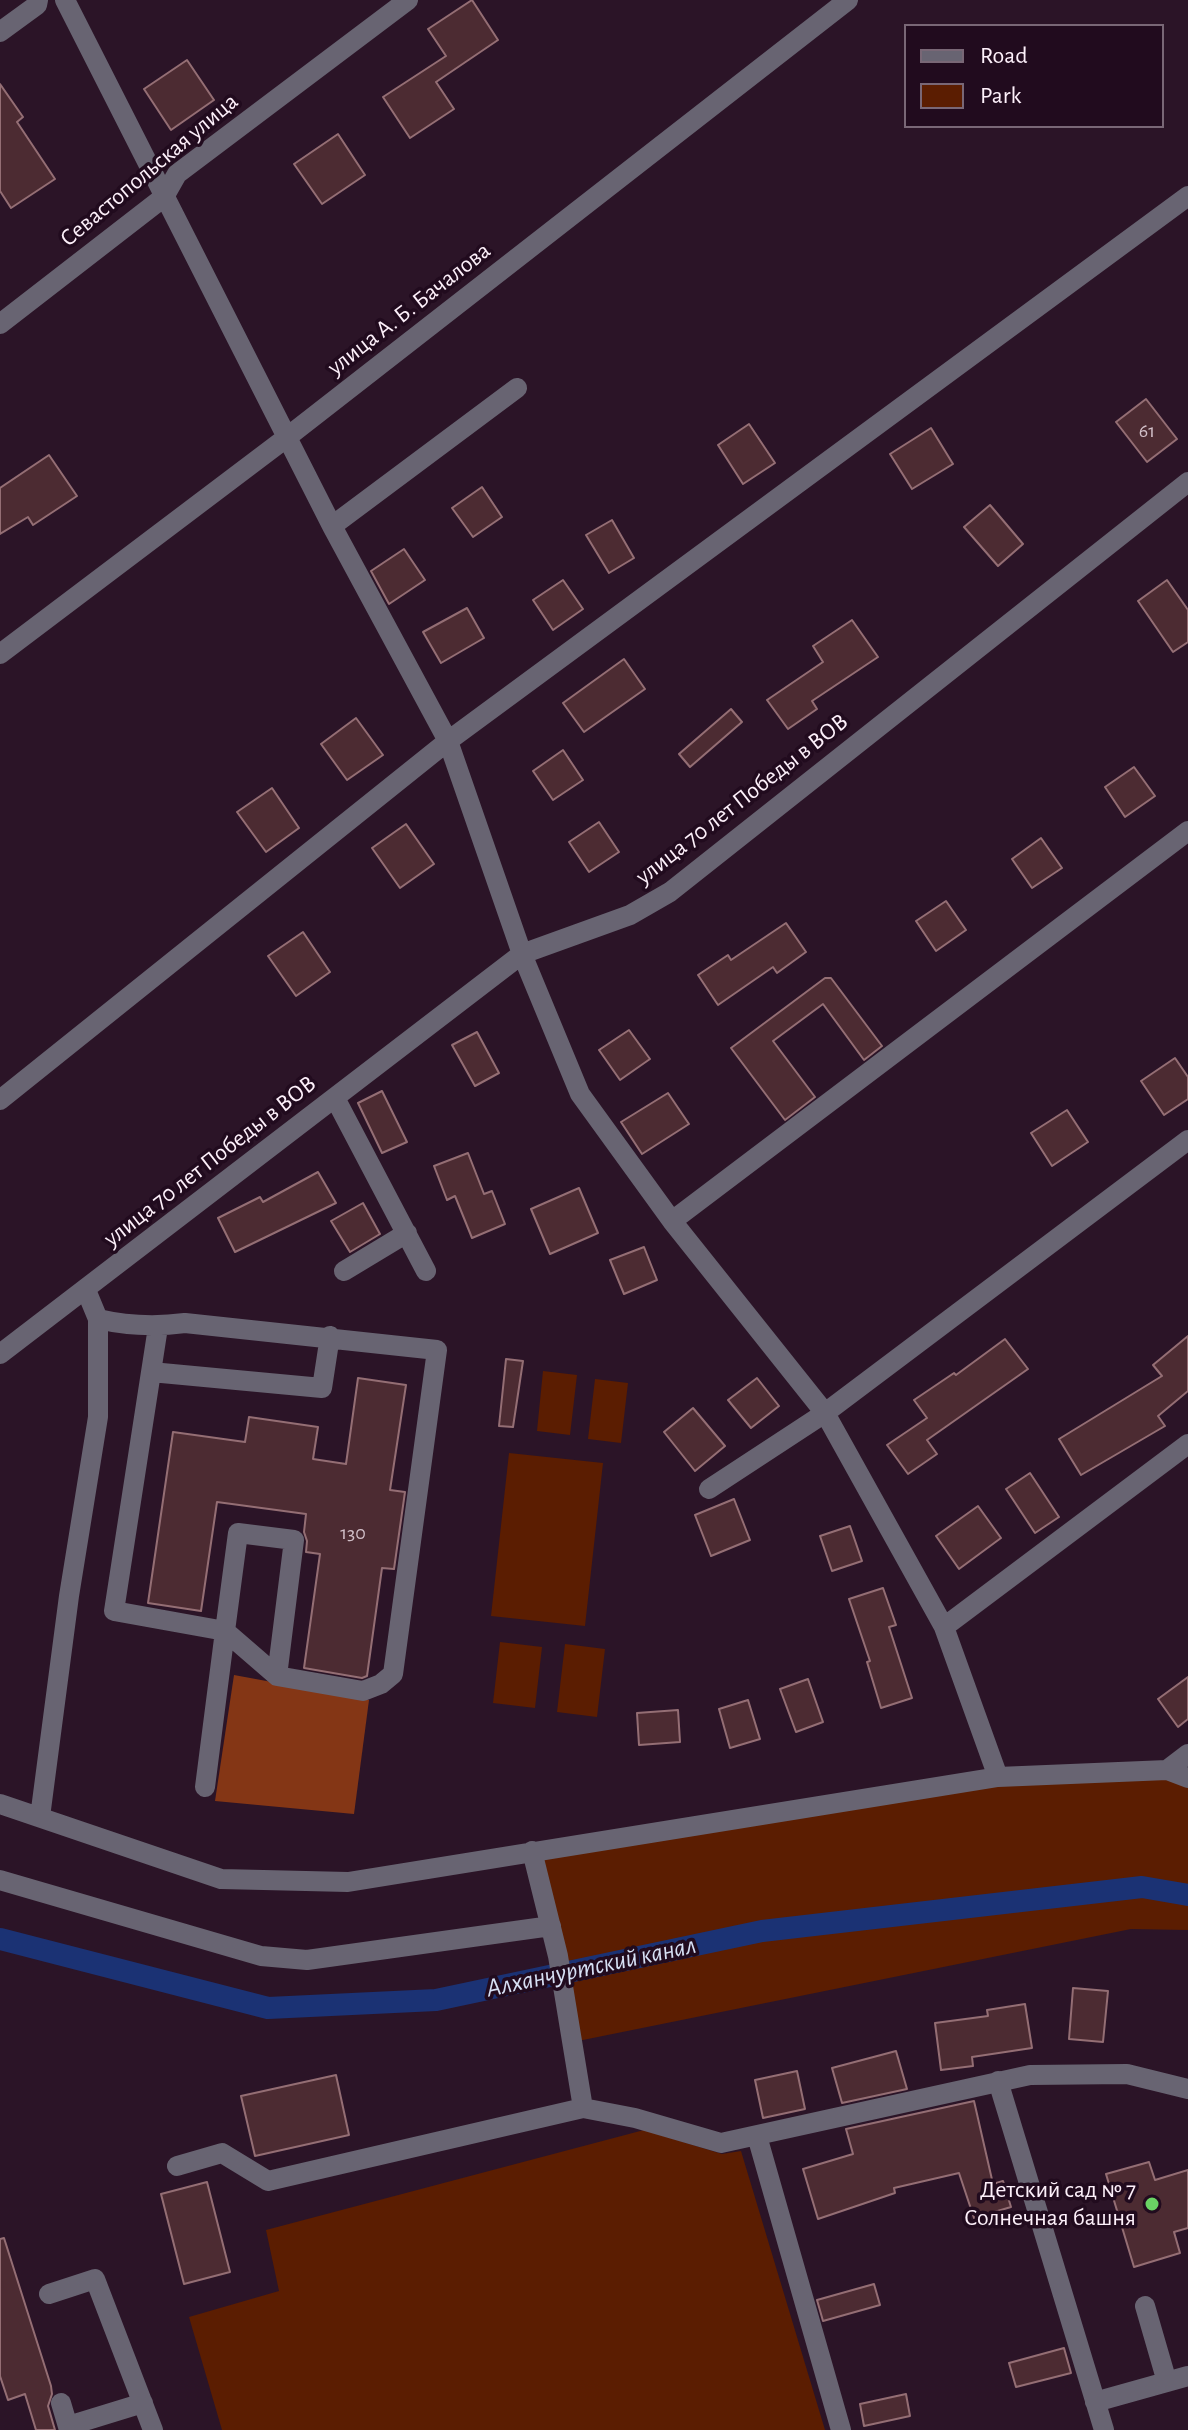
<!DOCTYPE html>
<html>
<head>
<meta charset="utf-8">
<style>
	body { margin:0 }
	#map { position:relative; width:1188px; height:2430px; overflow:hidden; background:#2b1427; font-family:"Alegreya Sans",sans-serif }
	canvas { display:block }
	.legend { position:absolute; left:904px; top:24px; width:260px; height:104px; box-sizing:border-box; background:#210b1e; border:2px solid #796776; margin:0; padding:10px 14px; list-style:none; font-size:24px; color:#fdf0fa }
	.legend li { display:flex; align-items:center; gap:16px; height:40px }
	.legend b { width:40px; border:2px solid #796776 }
</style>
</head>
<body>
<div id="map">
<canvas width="1188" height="2430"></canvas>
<ul class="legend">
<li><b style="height:10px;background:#686472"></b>Road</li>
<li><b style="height:22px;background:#5b1d01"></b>Park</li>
</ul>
</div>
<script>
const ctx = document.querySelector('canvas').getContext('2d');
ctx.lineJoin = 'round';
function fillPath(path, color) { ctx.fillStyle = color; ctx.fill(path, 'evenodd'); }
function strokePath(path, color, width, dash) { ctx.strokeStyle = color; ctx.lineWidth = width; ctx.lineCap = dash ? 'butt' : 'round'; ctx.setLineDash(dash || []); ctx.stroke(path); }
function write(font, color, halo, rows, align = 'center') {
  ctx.font = font + ' "Alegreya Sans",sans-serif'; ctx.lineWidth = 7; ctx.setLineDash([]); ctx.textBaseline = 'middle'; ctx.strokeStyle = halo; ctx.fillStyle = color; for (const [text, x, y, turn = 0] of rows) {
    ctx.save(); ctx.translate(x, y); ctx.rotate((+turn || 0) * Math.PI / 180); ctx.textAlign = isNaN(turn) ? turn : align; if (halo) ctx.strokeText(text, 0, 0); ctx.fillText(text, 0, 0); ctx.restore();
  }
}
const green = new Path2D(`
	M543 1371 577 1375 570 1435 537 1431Z
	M595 1379 628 1383 621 1443 588 1439Z
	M509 1453 603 1463 585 1626 491 1616Z
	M500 1642 542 1647 535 1708 493 1703Z
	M565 1644 605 1649 597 1717 557 1712Z
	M998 1777 1188 1778V1930L1131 1929 573 2042 532 1851Z
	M644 2130 722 2154 741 2151 825 2430H222L189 2317 279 2291 266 2230Z`);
const forest = new Path2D(`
	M234 1675 369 1700 354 1814 215 1801Z`);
const canal = new Path2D(`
	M0 1939 268 2008 436 2000 762 1931 1142 1887 1188 1895`);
const building = new Path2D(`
	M472 0 498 40 436 82 454 109 410 138 383 97 446 56 428 29Z
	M187 60 214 100 171 130 144 89Z
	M0 84 23 117 17 122 55 179 11 208 0 191Z
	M338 134 365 175 322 204 294 164Z
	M1146 399 1177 439 1147 462 1116 422Z
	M749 424 775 463 743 484 718 445Z
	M931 428 953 464 912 489 890 454Z
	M49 455 77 496 33 525 28 517 0 534V488Z
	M482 487 502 517 473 537 452 508Z
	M990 505 1023 544 998 566 964 527Z
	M612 520 634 558 609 573 586 535Z
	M404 549 425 580 389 604 371 571Z
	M563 580 583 609 553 630 533 600Z
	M1167 580 1188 610V642L1173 652 1138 601Z
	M467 608 484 638 441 663 423 632Z
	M852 620 878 657 812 701 817 709 788 729 767 700 823 662 813 646Z
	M624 659 645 689 584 732 563 703Z
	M731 709 742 722 690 767 679 754Z
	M356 718 383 755 347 780 321 744Z
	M563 750 583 780 553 800 533 771Z
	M1134 767 1155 796 1125 817 1105 787Z
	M272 788 299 828 266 852 237 812Z
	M599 822 619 852 589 872 569 842Z
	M406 824 434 864 400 888 372 848Z
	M1041 838 1062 868 1032 888 1012 859Z
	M946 901 966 930 936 951 916 921Z
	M786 923 806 952 777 973 773 967 718 1005 698 975 728 955 731 960Z
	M303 932 330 972 296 996 268 956Z
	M825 978H831L882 1046 864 1060 823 1004 773 1041 815 1097 785 1120 731 1048Z
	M629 1030 650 1059 620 1080 599 1050Z
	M477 1032 499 1073 475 1086 452 1045Z
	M1175 1058 1188 1077V1099L1164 1115 1141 1081Z
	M382 1091 407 1142 382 1153 358 1103Z
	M668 1093 689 1124 642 1154 621 1122Z
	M1067 1110 1088 1142 1052 1166 1031 1133Z
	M468 1153 484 1194 492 1191 505 1224 472 1238 455 1196 447 1200 434 1166Z
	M318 1172 336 1203 235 1252 218 1218 260 1197 263 1202Z
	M579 1188 598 1233 550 1254 531 1209Z
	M363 1203 380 1234 350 1252 331 1221Z
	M644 1247 657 1280 624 1294 610 1260Z
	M1188 1336V1391L1158 1416 1165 1426 1081 1475 1059 1439 1162 1376 1153 1365Z
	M1005 1339 1028 1369 927 1440 937 1454 908 1474 887 1445 927 1418 914 1400 954 1373 956 1375Z
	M506 1359 523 1361 513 1427 499 1426Z
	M358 1378 406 1385 390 1490 405 1492 394 1569 382 1568 367 1676 362 1678 304 1668 320 1554 306 1552 307 1541 304 1532 306 1514 217 1502 201 1611 148 1603 173 1432 245 1442 249 1417 318 1427 313 1459 346 1464Z
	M757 1378 779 1406 751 1428 728 1400Z
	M693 1408 725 1446 695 1471 664 1432Z
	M1030 1473 1059 1517 1035 1533 1006 1489Z
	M734 1499 750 1540 711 1556 695 1515Z
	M978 1506 1001 1538 959 1569 936 1536Z
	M850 1526 862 1561 832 1571 820 1536Z
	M883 1588 896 1625 889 1627 912 1698 881 1708 867 1662 870 1661 849 1599Z
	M1188 1677V1719L1178 1727 1158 1699Z
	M808 1679 823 1722 796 1732 780 1689Z
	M748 1700 760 1739 730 1748 719 1709Z
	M678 1710 680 1742 639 1745 637 1713Z
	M1073 1988 1108 1991 1103 2042 1069 2039Z
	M1025 2004 1032 2048 972 2057 973 2066 941 2070 935 2023 988 2016 987 2010Z
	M896 2051 907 2089 842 2103 832 2068Z
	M797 2071 805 2109 763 2118 755 2080Z
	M336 2075 349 2135 255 2156 241 2096Z
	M974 2101 993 2184 1003 2181 1011 2207 974 2218 959 2173 894 2188 895 2193 818 2219 803 2169 853 2154 846 2129Z
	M1149 2162 1155 2180 1188 2170V2228L1174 2232 1180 2253 1134 2267 1106 2174Z
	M207 2182 230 2272 184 2284 161 2194Z
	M4 2238 51 2386 52 2394 48 2406 55 2430H36L25 2394 8 2400 0 2376V2239Z
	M874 2284 880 2305 823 2321 817 2300Z
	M1064 2348 1071 2373 1016 2387 1009 2363Z
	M906 2394 910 2416 864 2426 860 2404Z`);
const minor = new Path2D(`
	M65 0 332 526 448 741 522 954 580 1094 672 1221 825 1413 944 1627 998 1777
	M0 32 37 5 38 0
	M0 324 164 197 177 174 408 0
	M332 526 517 388
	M0 654 286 438 848 0
	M335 1098 426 1271
	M0 1100 448 741 1188 196
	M672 1221 1188 831
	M344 1271 407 1233
	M98 1319C128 1326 155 1327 185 1323L437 1350 393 1674 381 1684 363 1691 277 1676 294 1540 238 1533 225 1631 277 1676
	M158 1327 114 1611 225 1631 205 1787
	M0 1354 522 954 630 915 670 892 1188 482
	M151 1372 322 1388 330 1336
	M709 1489 825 1413 1188 1140
	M944 1627 1188 1444
	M1167 1770 1188 1754
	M0 1804 221 1879 348 1882 998 1777 1167 1770 1188 1778
	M40 1817 69 1596 98 1417V1319L86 1290
	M532 1851 558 1956 583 2108
	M0 1880 261 1956 307 1960 551 1926
	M998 2081 1104 2430
	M757 2136 841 2430
	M177 2166 222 2153 268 2181 583 2108 635 2118 721 2143 1030 2075 1127 2074 1188 2089
	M49 2294 95 2279 153 2430
	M1145 2306 1167 2382
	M1095 2402 1188 2376
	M61 2403 69 2430
	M68 2426 143 2403`);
const markers = [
	[1152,2204,8,"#6ad364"]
];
const numberNames = [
	["61",1147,431],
	["130",353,1533]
];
const streetNames = [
	["Севастопольская улица",149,170,-40],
	["улица А. Б. Бачалова",409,309,-38],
	["улица 70 лет Победы в ВОВ",742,799,-38],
	["улица 70 лет Победы в ВОВ",210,1161,-38]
];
const poiNames = [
	["Детский сад № 7",1136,2190],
	["Солнечная башня",1136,2218]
];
const waterNames = [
	["Алханчуртский канал",591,1967,-12]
];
fillPath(green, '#5b1d01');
fillPath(forest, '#843615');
strokePath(canal, '#1b3274', 22);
fillPath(building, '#4c2b32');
strokePath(building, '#946e74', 2);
strokePath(minor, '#686472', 20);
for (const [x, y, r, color] of markers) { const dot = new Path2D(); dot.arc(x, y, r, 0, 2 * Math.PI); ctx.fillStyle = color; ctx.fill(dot); strokePath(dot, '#210b1e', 3); }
write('20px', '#d1bfc8', null, numberNames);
write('24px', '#fdf0fa', '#210b1e', streetNames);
write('24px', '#fdf0fa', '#210b1e', poiNames, 'right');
write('italic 26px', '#d7e0f4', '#210b1e', waterNames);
</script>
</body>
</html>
